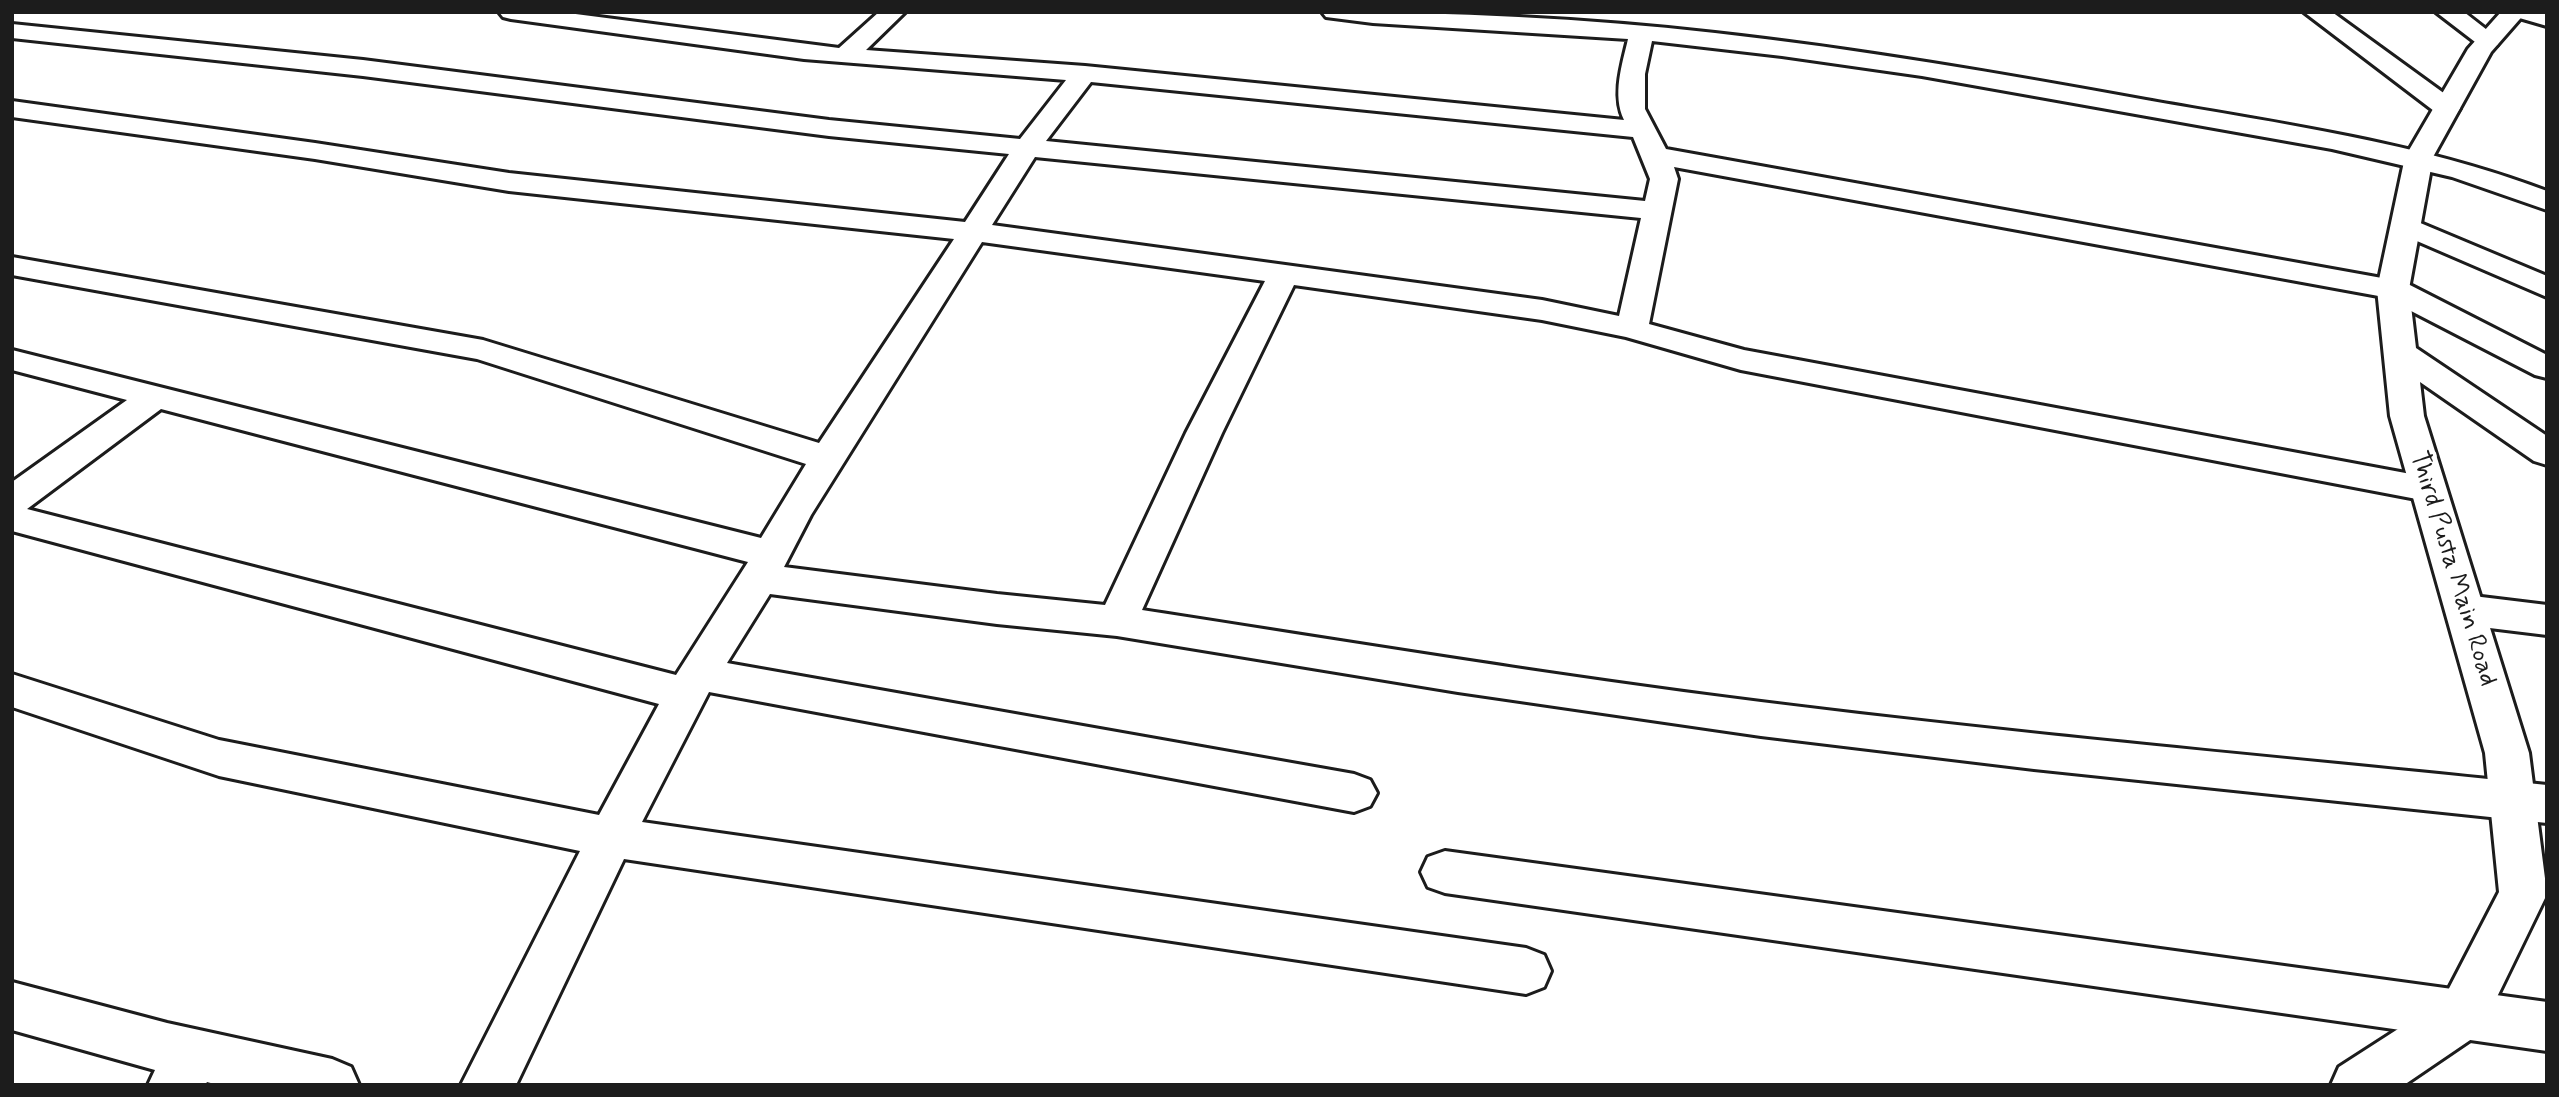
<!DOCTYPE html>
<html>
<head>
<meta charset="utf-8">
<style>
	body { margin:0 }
	#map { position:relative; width:2559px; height:1097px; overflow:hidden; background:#fff; font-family:Mynerve,sans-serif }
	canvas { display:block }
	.frame { position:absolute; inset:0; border:14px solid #1c1c1c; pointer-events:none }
</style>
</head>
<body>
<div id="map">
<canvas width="2559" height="1097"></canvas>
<div class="frame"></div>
</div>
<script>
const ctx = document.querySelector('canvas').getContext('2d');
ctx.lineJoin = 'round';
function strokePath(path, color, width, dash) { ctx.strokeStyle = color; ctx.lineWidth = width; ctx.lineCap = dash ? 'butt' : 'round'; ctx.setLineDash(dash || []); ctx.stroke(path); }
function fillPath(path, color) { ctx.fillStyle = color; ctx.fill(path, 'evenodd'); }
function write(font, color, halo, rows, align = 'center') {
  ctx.font = font + ' Mynerve,sans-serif'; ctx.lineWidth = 7; ctx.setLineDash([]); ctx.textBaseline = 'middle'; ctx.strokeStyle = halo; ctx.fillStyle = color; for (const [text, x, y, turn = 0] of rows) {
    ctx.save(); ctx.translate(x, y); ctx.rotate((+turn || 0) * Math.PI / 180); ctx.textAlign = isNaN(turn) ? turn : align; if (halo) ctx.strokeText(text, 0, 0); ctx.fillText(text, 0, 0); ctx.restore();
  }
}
const minor = new Path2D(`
	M499 12H560L839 48 879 12H905L866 50 1085 66 1624 120C1612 95 1622 65 1628 39L1373 23 1326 17 1322 12C1453 12 1584 18 1715 33 1859 49 2003 74 2146 100 2281 124 2418 142 2547 191V210L2452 177 2332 149 1922 76 1782 56 1652 41 1645 74V109L1666 149 2393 280 2404 282 2547 355V378L2535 375 2384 297 1674 167 1678 179 1649 324 1744 350 2427 477 2440 480 2445 489 2440 498 2427 501 1741 370 1626 337 1542 320 1294 285 1222 433 1142 610C1348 642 1554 676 1761 702 2023 735 2285 758 2547 785V823L2034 769 1761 736 1458 692 1117 636 997 624 770 594 727 663 1354 774 1370 780 1377 793 1370 806 1354 812 709 692 642 822 1526 948 1544 955 1551 971 1544 987 1526 994 624 859 516 1085H461L580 851 219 776 12 707V674L219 740 599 815 659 704 12 531V482L127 400 12 370V350L761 538 806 464 477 359 12 275V257L483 340 819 443 954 239 509 191 315 159 12 117V101L315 143 509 173 965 222 1009 154 829 136 363 76 12 38V24L363 60 829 120 1020 139 1066 80 804 59 511 19 503 17ZM1091 82 1633 137 1650 179 1645 201 1046 141ZM1035 157 1641 218 1619 316 1542 300 992 225ZM982 242 1265 281 1186 433 1105 605 997 594 784 567 811 515ZM161 409 748 562 676 675 27 509Z
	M2304 12H2332L2456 102 2460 108 2456 114 2447 116 2438 114Z
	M2436 12H2464L2500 40 2497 45 2488 47 2479 45Z
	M2512 12H2547V26L2516 17Z
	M2406 217 2547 276V297L2396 232 2391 226 2396 220Z
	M2465 595 2547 605V635L2465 625 2451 620 2445 610 2451 600Z
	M1445 851 2547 1002V1051L1445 893 1428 887 1421 872 1428 857Z
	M12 982 167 1023 332 1059 351 1067 359 1085H218L207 1082 205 1085H148L155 1070 12 1030Z`);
const tertiary = new Path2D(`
	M2501 12H2526L2491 52 2433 157 2409 289 2416 348 2547 436V465L2534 461 2420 382 2424 416 2529 753 2547 894 2479 1034 2404 1085H2331L2339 1067 2443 1000 2499 892 2485 753 2390 416 2377 289 2405 157 2468 49Z`);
const streetNames = [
	["Third Pusta Main Road",2452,569,73]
];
strokePath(minor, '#1c1c1c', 6);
strokePath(tertiary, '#1c1c1c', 6);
fillPath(minor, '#fff');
fillPath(tertiary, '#fff');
write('26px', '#1c1c1c', '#fff', streetNames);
</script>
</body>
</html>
